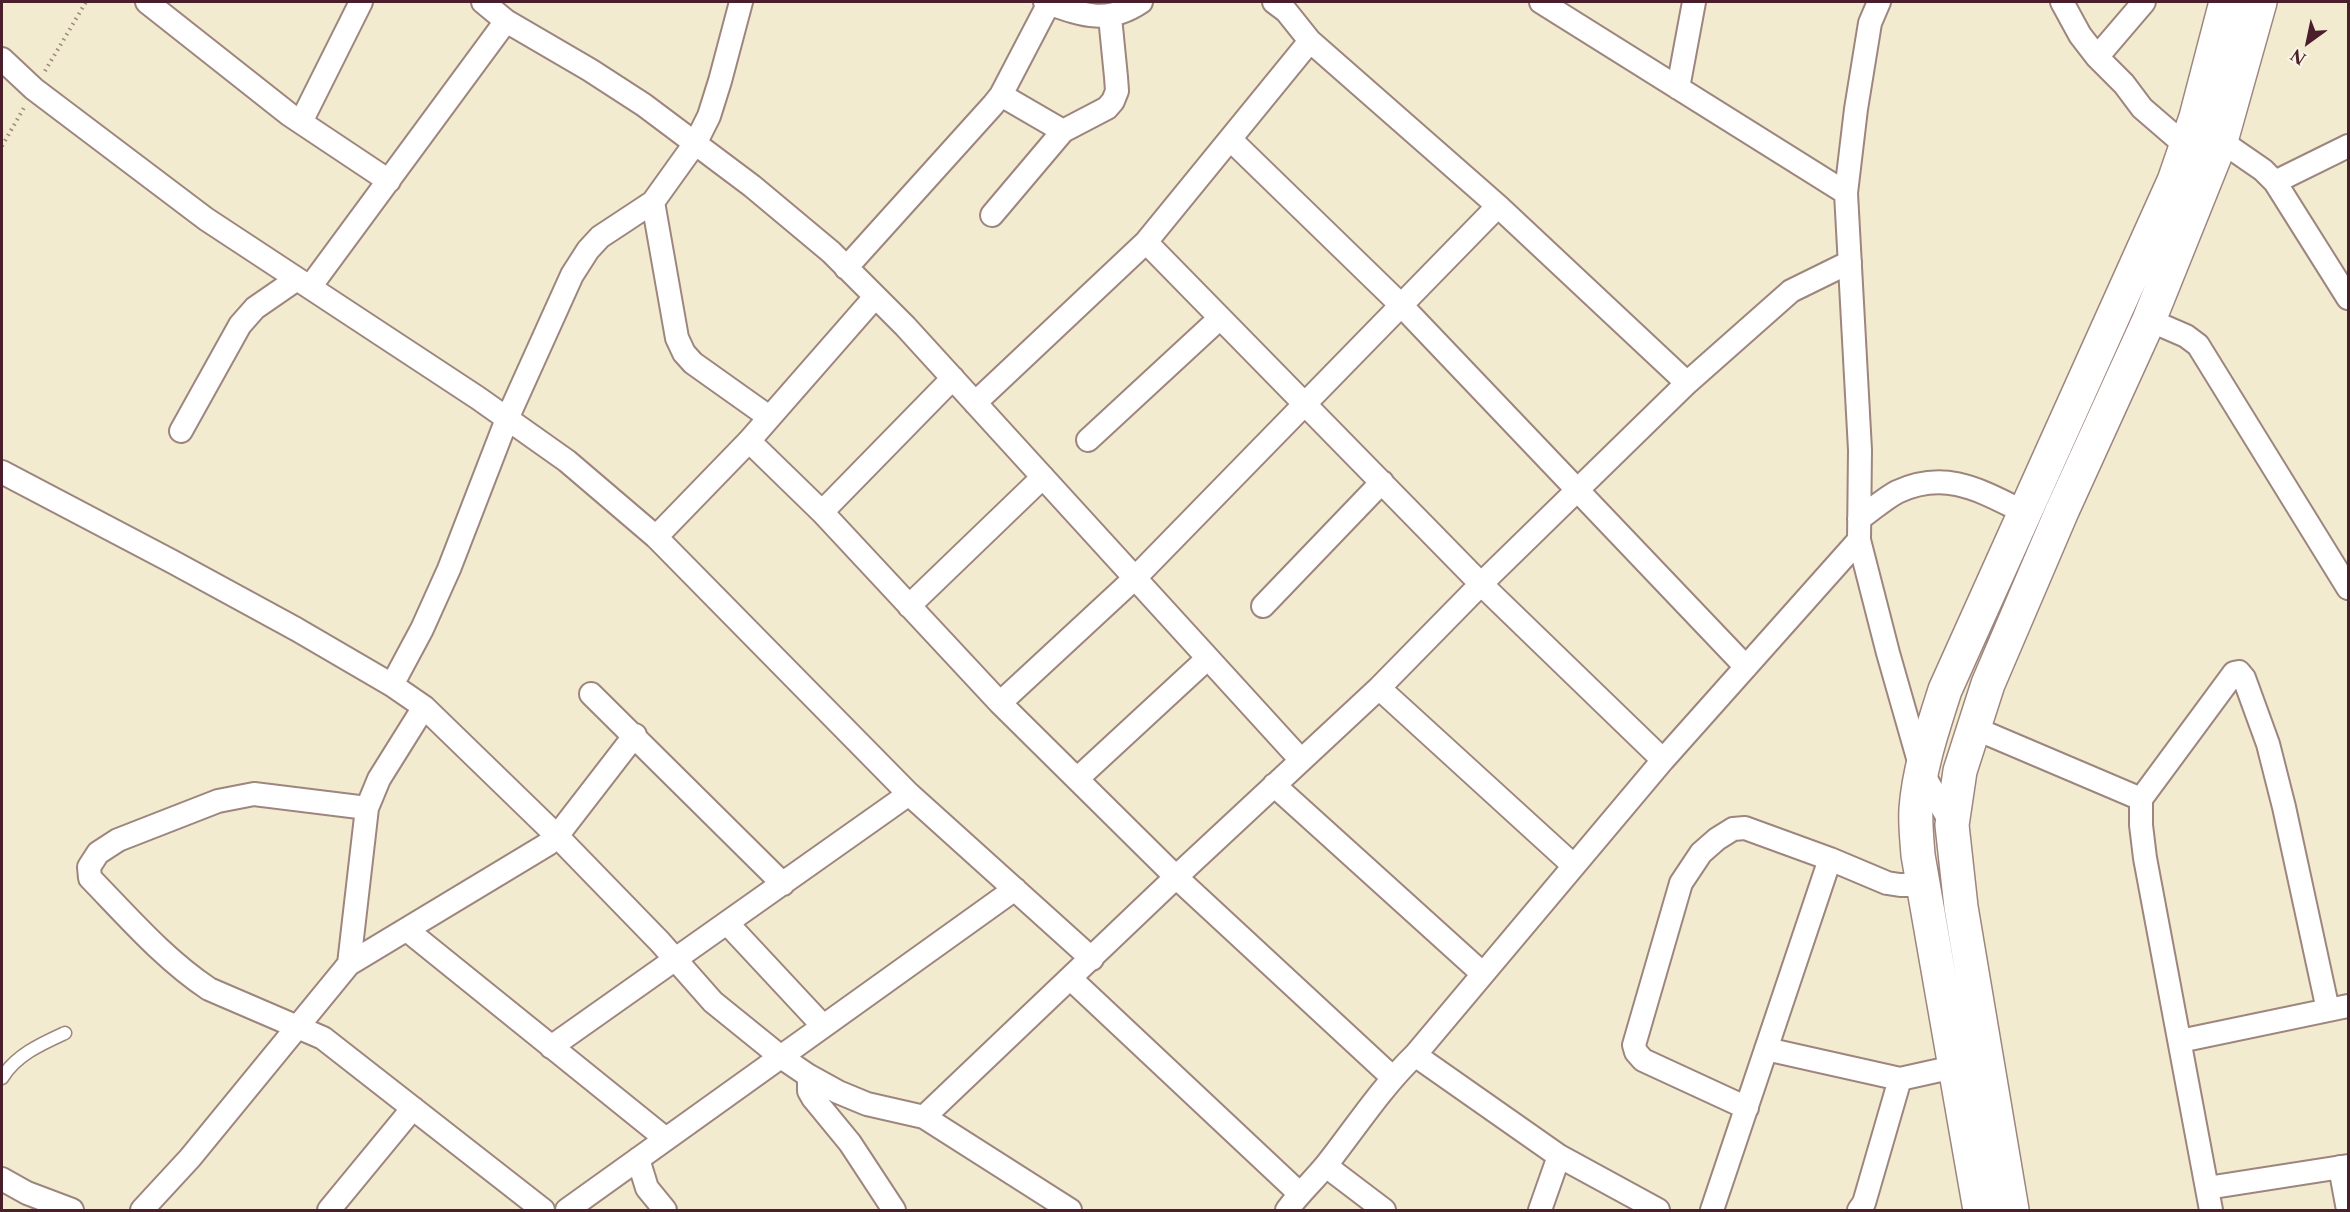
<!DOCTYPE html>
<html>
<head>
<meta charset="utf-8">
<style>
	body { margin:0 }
	#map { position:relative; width:2350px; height:1212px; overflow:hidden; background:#f2ebd0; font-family:"Libre Caslon Text",serif }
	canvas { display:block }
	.frame { position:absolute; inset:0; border:3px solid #4a1f2b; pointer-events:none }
	.north { position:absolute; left:2278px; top:12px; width:60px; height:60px; -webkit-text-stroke:4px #fcf5e5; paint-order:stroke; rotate:213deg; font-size:16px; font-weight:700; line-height:24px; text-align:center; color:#4a1f2b }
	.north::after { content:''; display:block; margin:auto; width:21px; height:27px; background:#4a1f2b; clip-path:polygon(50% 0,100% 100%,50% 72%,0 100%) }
</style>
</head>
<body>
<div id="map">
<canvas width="2350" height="1212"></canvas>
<div class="frame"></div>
<div class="north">N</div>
</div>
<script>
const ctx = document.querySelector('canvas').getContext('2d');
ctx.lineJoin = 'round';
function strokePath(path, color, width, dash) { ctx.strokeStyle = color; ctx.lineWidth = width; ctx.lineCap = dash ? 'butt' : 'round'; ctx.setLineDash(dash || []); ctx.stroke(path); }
const path = new Path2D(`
	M45 71 86 2
	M2 146 25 106`);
const service = new Path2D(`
	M2 1078C16 1055 41 1044 65 1033`);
const minor = new Path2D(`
	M147 2 290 115 389 181
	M483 2 506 21 590 70 644 105 752 186 831 252 905 326 1301 760
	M1045 2C1082 15 1107 25 1141 2
	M1274 2 1286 11 1310 41 1498 206 1687 383
	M1541 2 1846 193
	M1879 2 1870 23 1856 109 1846 193 1860 450 1859 540 1888 653 1922 772 1952 825
	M2062 2 2080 35 2097 57 2124 84 2142 108 2186 146
	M2097 57 2144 2
	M2 59 34 89 206 219 478 398 567 461 656 537 909 794 1092 959
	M1678 88 1694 2
	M1001 95 1063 131
	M301 122 361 2
	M1230 139 1402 306 1746 667
	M2221 141 2263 170 2275 182 2348 298
	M2275 182 2348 146
	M653 202 677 338 684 353 693 363 769 417
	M992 215 1063 131 1107 108 1113 101 1117 91 1116 77 1110 17
	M1146 242 1481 584 1663 760
	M846 268 993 105 1001 95 1049 3
	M310 287 506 21
	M2149 320 2186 336 2198 345 2348 588
	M975 403 1146 242 1310 41
	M181 431 240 325 255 308 297 279
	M1088 440 1220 318
	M749 441 822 512 1000 703 1176 877 1392 1077
	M2 472 173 562 296 629 392 685 424 707 557 836 660 942 713 1002 781 1057 809 1076 838 1092 867 1104 924 1117 1070 1210
	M822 512 953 378
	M1859 519C1872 510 1884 499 1897 492 1946 469 1981 491 2024 512
	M656 537 749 441 875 297
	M909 606 1043 477
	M1263 606 1382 482
	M392 685 422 629 449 569 507 419 572 275 588 250 600 237 653 202 696 142 709 116 720 81 741 2
	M1379 688 1573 865
	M591 694 783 884
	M1000 703 1135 578 1498 206
	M1974 728 2141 799
	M1077 779 1208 658
	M1274 785 1483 974
	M367 808 254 794 218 801 118 840 98 853 89 867 90 878C128 917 164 959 209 989L323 1038 543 1210
	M727 923 823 1026
	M407 930 666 1139
	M349 964 367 808 379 779 424 707
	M1071 979 1299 1193
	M2180 1041 2348 1006
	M551 1047 909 794
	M1766 1049 1900 1079 1954 1067
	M1415 1055 1559 1156 1658 1210
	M809 1076V1091L813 1098 850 1143 894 1210
	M1747 1108 1643 1060 1636 1052 1634 1045 1681 883 1701 853 1717 839 1733 829 1745 828 1830 859 1887 883 1900 885H1923
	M924 1117 1176 877 1379 688 1481 584 1687 383 1791 291 1850 262
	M638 1159 647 1188 665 1210
	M1326 1166 1384 1210
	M2340 1167 2348 1210
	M2 1179 27 1193 72 1210
	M2207 1188 2348 1166
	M142 1210 190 1158 349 964 548 844 557 836 635 735
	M329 1210 413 1108
	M567 1210 1015 889
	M1287 1210C1299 1194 1314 1180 1327 1164 1356 1127 1381 1088 1415 1055L1663 760 1859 540
	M1540 1210 1559 1156
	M1712 1210 1830 859
	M1859 1210 1864 1203 1900 1079
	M2211 1210 2145 858 2141 825V799L2234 673 2239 672 2244 678 2268 744 2284 807 2328 1010`);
const primary = new Path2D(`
	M1980 1210 1918 855C1917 840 1915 824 1916 809 1919 768 1933 728 1945 690L2174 181 2196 117 2226 2
	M2012 1210 1961 907 1952 825 1960 771 1988 684 2062 511 2149 320 2221 141 2260 2`);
strokePath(service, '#9e857e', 15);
strokePath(minor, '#9e857e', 26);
strokePath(primary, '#9e857e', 36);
strokePath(path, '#9e857e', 4, [1.5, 4.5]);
strokePath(service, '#fff', 12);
strokePath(minor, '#fff', 22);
strokePath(primary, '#fff', 33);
</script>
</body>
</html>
